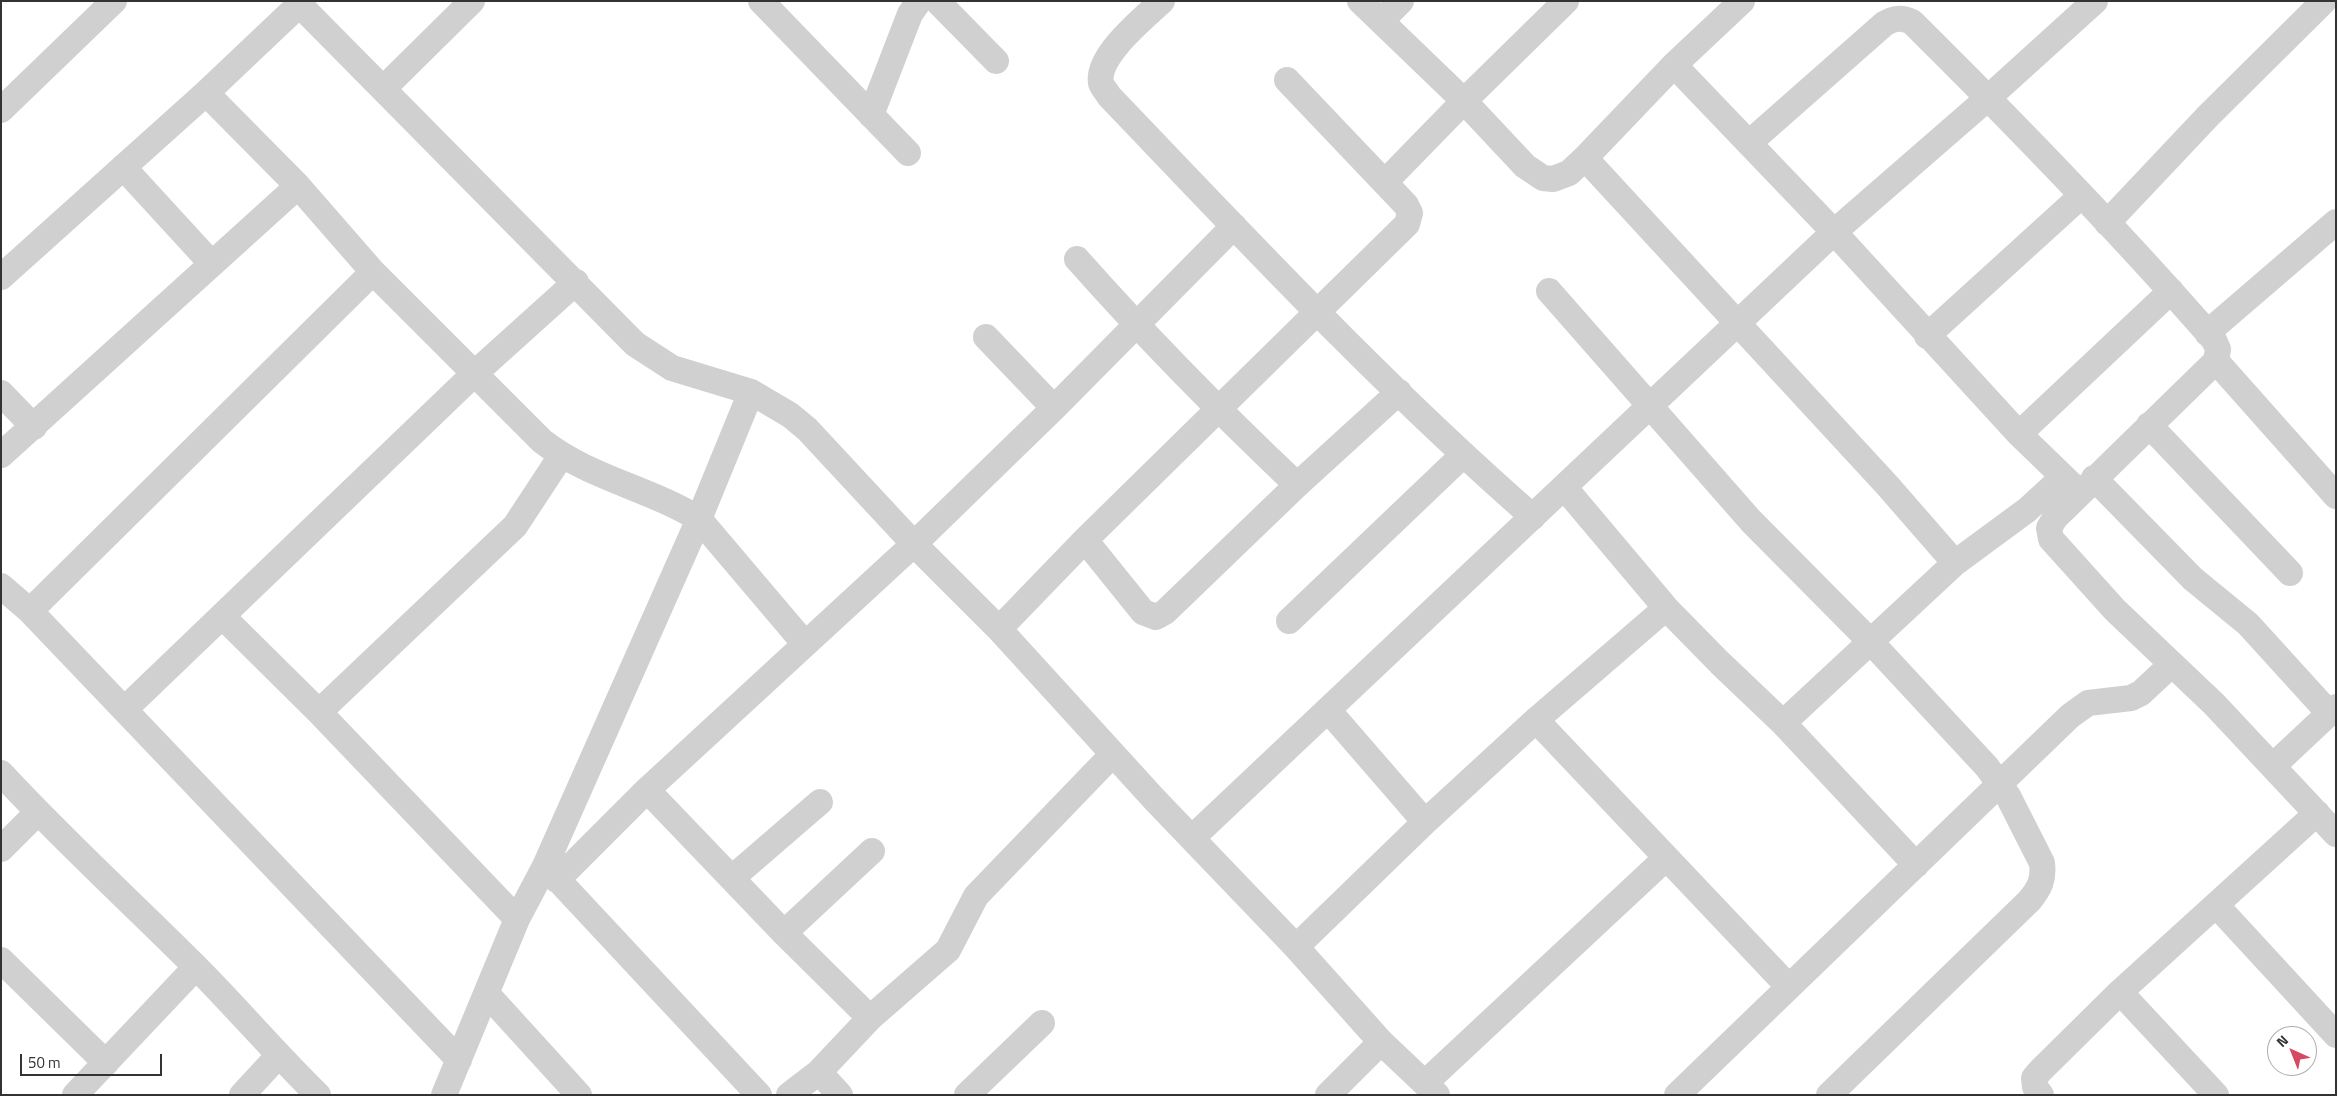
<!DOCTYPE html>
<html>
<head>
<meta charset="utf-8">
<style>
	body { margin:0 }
	#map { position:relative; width:2337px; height:1096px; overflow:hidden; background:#fff; font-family:"Titillium Web",sans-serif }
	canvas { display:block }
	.frame { position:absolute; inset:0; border:2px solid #333; pointer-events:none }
	.north { position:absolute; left:2267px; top:1026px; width:50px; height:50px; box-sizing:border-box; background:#fff; border:1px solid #adadad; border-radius:50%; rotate:316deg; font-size:14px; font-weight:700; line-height:20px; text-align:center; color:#333 }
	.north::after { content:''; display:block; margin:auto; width:18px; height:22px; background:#d64962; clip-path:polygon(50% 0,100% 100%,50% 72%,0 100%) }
	.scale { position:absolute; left:20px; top:1054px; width:142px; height:22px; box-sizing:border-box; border:2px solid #333; border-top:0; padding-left:6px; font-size:15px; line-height:18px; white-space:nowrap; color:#333; -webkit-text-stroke:4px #fff; paint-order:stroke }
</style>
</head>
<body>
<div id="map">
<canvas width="2337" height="1096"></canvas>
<div class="frame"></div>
<div class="north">N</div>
<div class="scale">50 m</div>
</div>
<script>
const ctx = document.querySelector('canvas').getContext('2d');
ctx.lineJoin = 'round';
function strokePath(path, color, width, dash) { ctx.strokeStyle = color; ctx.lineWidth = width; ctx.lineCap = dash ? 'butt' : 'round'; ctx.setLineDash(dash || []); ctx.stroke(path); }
const minor = new Path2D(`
	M296 1 635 344 672 368 751 392 790 415 807 429 914 544 999 629 1155 800 1296 947 1381 1042 1437 1095
	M761 1 908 153
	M937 1 996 61
	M1162 1C1144 18 1096 56 1101 83 1102 87 1107 92 1109 96 1247 240 1383 386 1533 517
	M1360 1 1464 101 1525 166 1543 178 1553 179 1569 173 1585 158 1674 65 1742 1
	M1381 21 1401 1
	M1674 65 1834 232 2019 434 2079 492
	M383 89 472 1
	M206 93 298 186 373 272 542 441C589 478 649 488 699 519L805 644
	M1 110 114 1
	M871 115 910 14 919 1
	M1749 143 1884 24C1894 18 1901 17 1912 22 2016 125 2118 230 2214 340L2218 349 2216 361 2055 518 2049 528 2051 539 2115 610 2214 704 2336 834
	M1585 158 1887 485 1955 563
	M123 167 212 264
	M1385 182 1464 101 1566 1
	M2107 223 2208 116 2324 1
	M1077 259C1147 338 1220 412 1297 485
	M1 277 206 93 303 1
	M1549 291 1751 521 1870 641 1987 767 2008 796 2042 863C2044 879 2040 888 2029 901L1829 1095
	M2207 333 2336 222
	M1927 336 2081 196
	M986 337 1054 408
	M2216 361 2336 496
	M1 393 34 427
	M2149 425 2290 573
	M2019 434 2171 291
	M1 455 298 186
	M2094 478 2193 579 2248 624 2329 713
	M1564 487 1666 608 1720 663 1783 723 1916 865
	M1085 540 1143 612 1156 617 1165 612 1297 485 1399 392
	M1 586 30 611 459 1060
	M30 611 373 272
	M223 617 319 712 517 919
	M1289 621 1463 455
	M999 629 1085 540 1407 224 1410 213 1406 205 1287 80
	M125 709 474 374 576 282
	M1328 710 1425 822
	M319 712 515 526 561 456
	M1536 720 1789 987
	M1783 723 1955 563 2027 510 2063 477
	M2273 766 2336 707
	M1 773C63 840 130 901 195 966 237 1008 275 1053 318 1095
	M647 790 784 933 870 1018
	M1192 838 1834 232 1988 98 2095 1
	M1 849 38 812
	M546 867 759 1095
	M732 878 820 802
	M557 880 647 790 914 544 1054 408 1234 226
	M2217 906 2336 1035
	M784 933 872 851
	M1296 947 1425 822 1536 720 1666 608
	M1 960 106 1063
	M2120 992 2216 1095
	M487 994 579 1095
	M819 1072 840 1095
	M1425 1083 1665 859
	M75 1095 196 967
	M242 1095 278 1056
	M444 1095 517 919 545 866 699 519 751 392
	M789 1095 819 1072 870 1018 948 950 976 896 1113 754
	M967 1095 1042 1023
	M1328 1095 1381 1042
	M1677 1095 2070 716 2088 703 2131 698 2141 693 2172 664
	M2041 1095 2035 1087 2034 1078 2040 1071 2120 992 2317 813`);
strokePath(minor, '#d0d0d0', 26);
</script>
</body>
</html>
